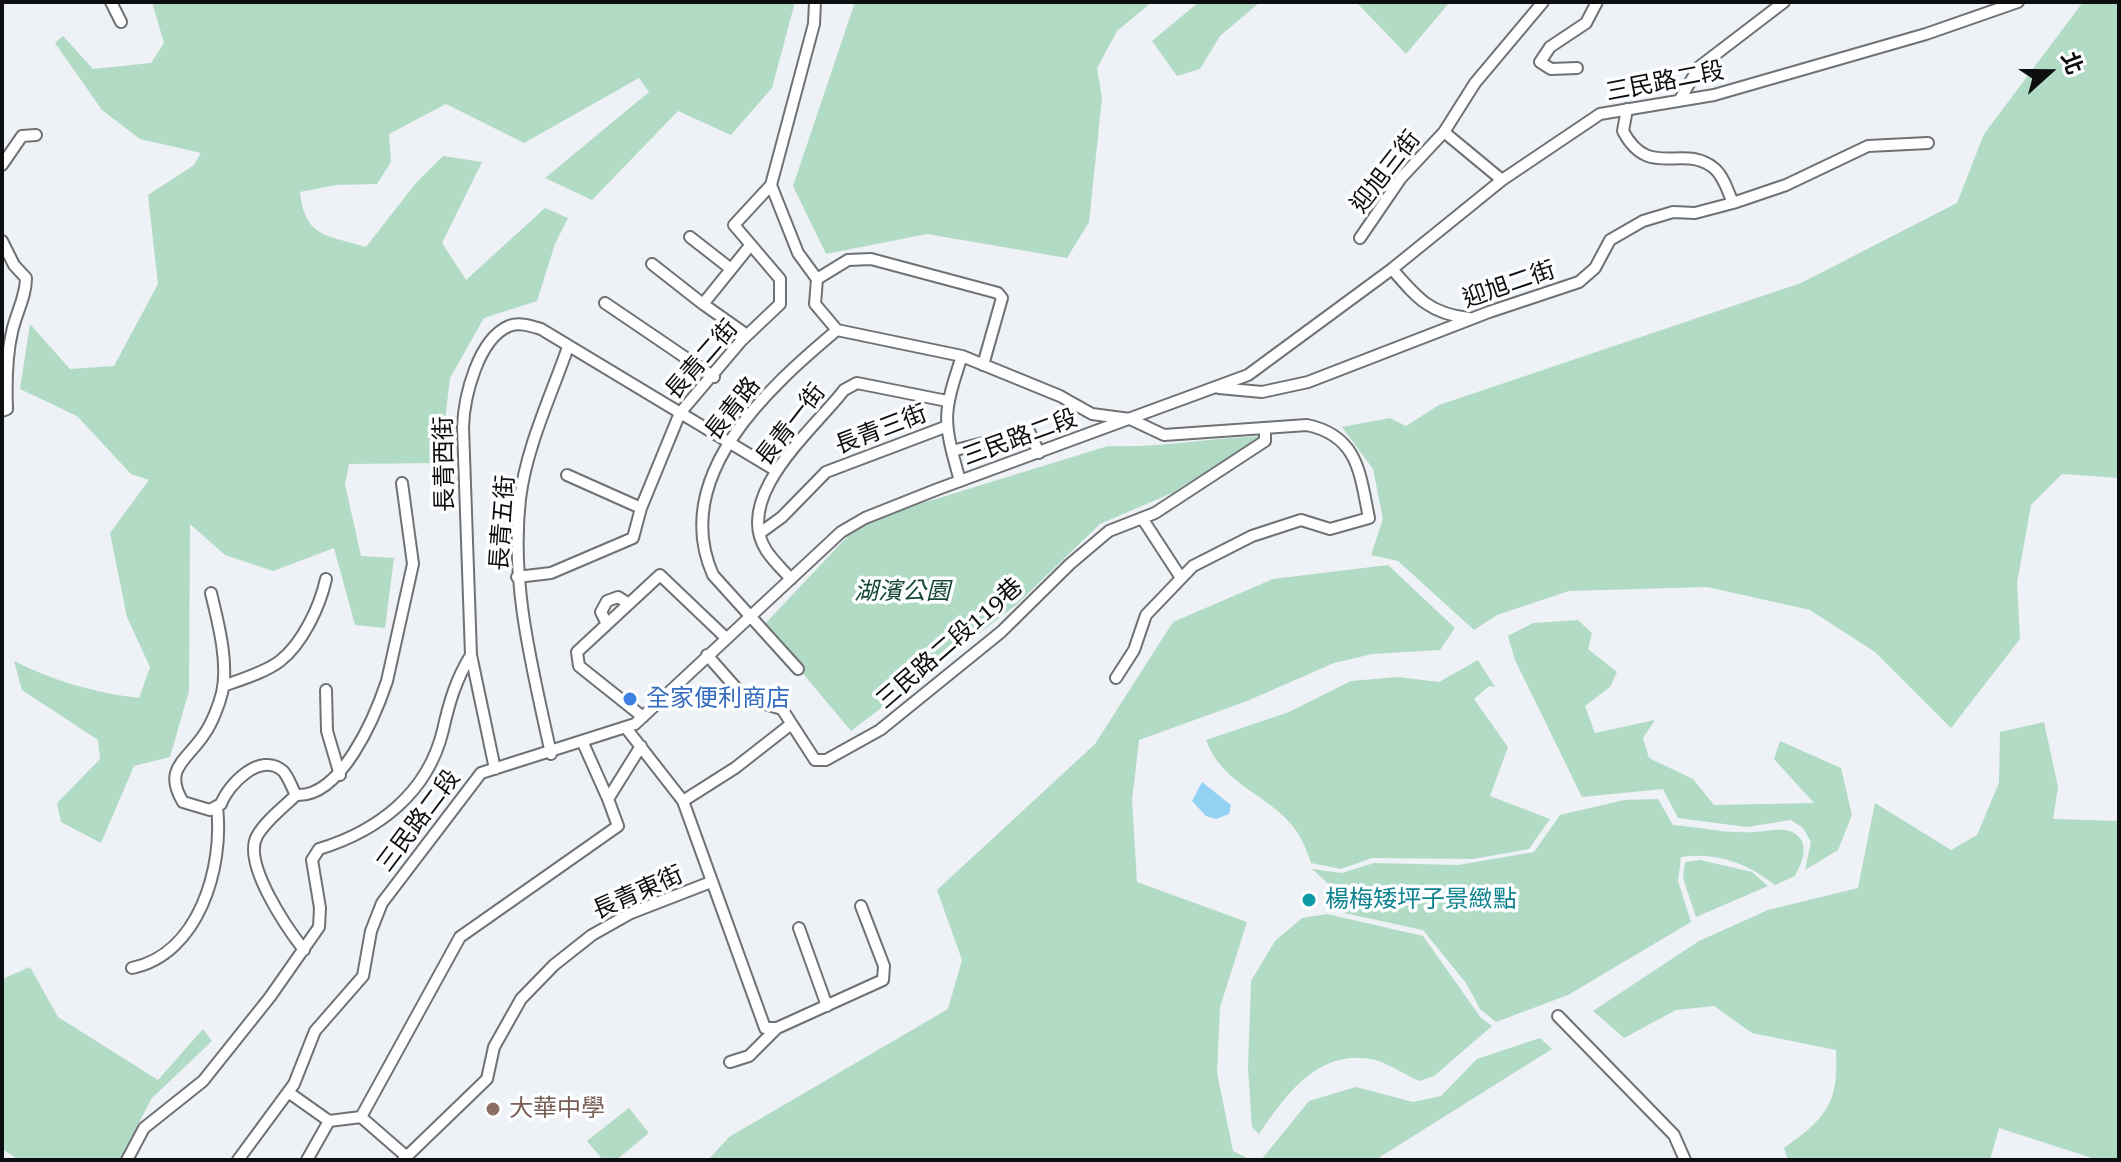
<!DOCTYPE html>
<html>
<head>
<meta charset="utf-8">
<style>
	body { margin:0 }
	#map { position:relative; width:2121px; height:1162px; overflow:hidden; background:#eef1f5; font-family:"Roboto Serif","Noto Sans TC",serif }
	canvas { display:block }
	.frame { position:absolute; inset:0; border:4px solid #0d0e0f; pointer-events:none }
	.north { position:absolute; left:2009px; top:32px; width:80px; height:80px; -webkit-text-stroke:6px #fdfeff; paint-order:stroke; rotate:69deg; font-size:22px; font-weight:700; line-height:32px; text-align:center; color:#0d0e0f }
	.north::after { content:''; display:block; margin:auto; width:28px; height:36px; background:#0d0e0f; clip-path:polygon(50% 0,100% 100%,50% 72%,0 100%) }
</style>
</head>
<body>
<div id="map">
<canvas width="2121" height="1162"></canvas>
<div class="frame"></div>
<div class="north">北</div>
</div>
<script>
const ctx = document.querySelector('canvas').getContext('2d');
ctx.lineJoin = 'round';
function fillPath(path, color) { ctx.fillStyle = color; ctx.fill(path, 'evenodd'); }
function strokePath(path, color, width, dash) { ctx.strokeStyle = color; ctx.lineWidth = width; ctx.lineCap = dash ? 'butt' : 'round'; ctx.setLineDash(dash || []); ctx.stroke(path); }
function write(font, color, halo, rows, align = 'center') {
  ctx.font = font + ' "Roboto Serif","Noto Sans TC",serif'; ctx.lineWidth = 7; ctx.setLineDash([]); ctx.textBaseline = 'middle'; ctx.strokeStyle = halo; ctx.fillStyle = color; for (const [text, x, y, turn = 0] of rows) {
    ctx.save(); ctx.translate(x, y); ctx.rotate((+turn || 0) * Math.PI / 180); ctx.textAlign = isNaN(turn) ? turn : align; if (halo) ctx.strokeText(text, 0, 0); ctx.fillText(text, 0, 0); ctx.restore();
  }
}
const green = new Path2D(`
	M152 2H795L772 88 731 135 678 111 592 200 545 178 649 92 639 78 524 143 446 104 389 134 391 162 377 184 336 185 300 192C305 238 327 235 366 247L416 183 443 156 482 162 442 243 466 280 545 208 568 218 555 244 537 301 484 318 450 378 440 463 349 464 345 484 361 556 394 558 385 628 355 625 334 548 273 571 225 555 190 524 189 691 170 757 134 766 101 843 61 822 57 803 100 759 98 740 22 690 14 661C54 681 95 693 139 698L150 667 127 617 110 533 149 480 131 474 77 416 20 389 30 324 70 369 114 366 158 284 148 195 194 165 201 153 140 139 102 110 55 43 63 36 93 69 151 63 164 43Z
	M855 2H1152L1117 31 1097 68 1102 98 1089 222 1067 258 927 234 826 254 793 186Z
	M1199 2H1260L1220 36 1200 69 1177 76 1152 41Z
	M1356 2H1450L1406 54Z
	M2083 2H2119V478L2062 474 2031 505 2017 583 2020 639 1951 728 1875 652 1810 610 1707 587 1569 591 1497 615 1474 630 1398 561 1371 555 1383 519 1373 469 1342 427 1390 418 1406 426 1439 405 1801 283 1957 203 1984 134Z
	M1262 436 1172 493 1100 524 1016 605 851 731 763 626 861 522 1108 446C1159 448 1211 438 1262 436Z
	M1388 565 1455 628 1440 650 1372 654 1334 663 1247 701 1139 740 1132 801 1137 882 1247 922 1220 1007 1217 1073 1233 1151 1251 1160H708L729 1137 948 1009 962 960 937 890 1095 744 1173 622 1273 579Z
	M1578 620 1592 633 1588 649 1617 672 1610 687 1585 706 1595 733 1655 720 1643 738 1649 758 1693 779 1714 805 1814 803 1774 759 1780 741 1841 768 1852 815 1838 850 1805 870 1811 842 1803 828 1791 820 1747 827 1678 818 1663 789 1582 797 1515 660 1508 636 1533 623Z
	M1478 660 1495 687 1489 686 1474 699 1508 747 1490 796 1550 819 1529 849 1473 859 1372 858 1341 869 1311 863C1307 851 1302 839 1295 829 1270 795 1222 785 1206 740L1289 712 1351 681 1398 677 1439 682Z
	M2044 722 2058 787 2053 819 2119 821V1160H2098L1999 1128 1990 1160H1788L1784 1148C1826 1118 1839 1104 1836 1050L1752 1033 1714 1006 1676 1010 1624 1038 1593 1011 1699 941 1768 910 1858 888 1875 803 1951 850 1977 835 1999 783 2000 732Z
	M1658 799 1673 825C1699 827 1728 834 1754 832 1768 831 1786 826 1797 835 1810 846 1801 864 1795 876L1775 885C1747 863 1716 852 1681 857L1678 881 1691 922 1568 995 1496 1022 1480 1009 1466 983 1423 930 1344 913 1334 889 1312 869 1342 873 1374 863 1458 865 1534 852 1560 815 1624 800Z
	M1700 860 1752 872 1768 886 1696 917 1683 878 1685 862Z
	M1327 914 1423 936 1481 1018 1492 1026 1434 1076 1419 1081C1405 1075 1390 1064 1375 1060 1320 1047 1286 1094 1259 1134L1252 1127 1248 1068 1251 981 1275 941 1302 918Z
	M30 967 58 1017 158 1080 203 1029 212 1041 152 1098 119 1160H19L2 1149V979Z
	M1540 1038 1552 1049 1375 1160H1261L1309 1101 1356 1087 1413 1102 1441 1096 1477 1059Z
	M629 1108 649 1133 616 1160H603L587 1141Z`);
const water = new Path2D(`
	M1202 782 1231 805 1229 814 1216 819 1206 816 1192 801Z`);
const street = new Path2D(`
	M111 2 121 22
	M815 2 814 24 771 185 798 253 817 279 815 304 837 330 962 356 1060 396 1092 414 1130 419 1164 435 1307 425C1359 436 1360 475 1369 518L1330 529 1301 520 1252 536 1193 566 1146 615 1134 650 1116 678
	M1577 68 1551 69 1540 62 1550 47 1586 23 1597 2
	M1679 101 1699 67 1784 2
	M1627 109 1623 131C1649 181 1684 142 1715 169 1724 177 1728 192 1733 203
	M2 165 22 136 36 135
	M1502 180 1444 132 1475 83 1543 2
	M690 237 731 269
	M1360 238 1401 178 1444 132
	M2 241 14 265 26 278C26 297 16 313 12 332 6 358 6 383 7 409L2 411
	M652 264 703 304
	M1392 269C1417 298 1430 314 1469 318
	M817 279 848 260 871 259 998 293 1002 298 983 365
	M605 303 714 377
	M747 335 703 304 749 247
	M1219 388 1262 392 1308 382 1489 312 1579 282 1595 268 1610 240 1643 221 1673 212 1695 213 1733 203 1786 185 1868 146 1928 143
	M952 451 1029 431 1039 453
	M567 475 641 508 680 413 741 341 780 304V279L734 225 771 185
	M960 481C943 420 942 416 962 356
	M1142 518 1181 578
	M760 533 782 517 826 472 945 427
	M517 577 551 573 633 538 641 508
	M791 579C783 570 773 561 766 550 732 496 815 428 844 390L857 383 947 401
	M211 593C218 622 229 663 222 693 219 705 212 723 205 733 188 760 162 768 183 802L210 810 221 804C228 785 260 751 283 771 288 776 292 788 296 795 341 798 375 717 387 681L413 564 402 483
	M607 624 601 612 607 601 618 597 629 604
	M707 655 745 698 782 709 815 760H826L880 730 1001 632 1070 564 1109 531 1155 513 1265 441V429
	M798 669 713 575C669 476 769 387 837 330
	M223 686C240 680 266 672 280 661 303 643 320 606 326 579
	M326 690 327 731 340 775
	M643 717 579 666 577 652 660 575 725 637
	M626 728 683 801 765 1028H777L883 980 884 966 861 906
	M583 743 608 799
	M551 754C533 670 510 586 520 499 526 448 551 396 568 347
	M495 769 471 655 463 427C464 397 478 339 509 326 520 322 531 326 541 329L775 470
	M296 795C284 807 266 820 257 836 242 863 287 928 304 950
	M683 801 735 768 790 725
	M799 928 827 1006
	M132 968C199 954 224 867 217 807
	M1558 1016 1674 1135 1685 1160
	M730 1062 749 1056 777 1028
	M288 1092 329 1121 307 1160
	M361 1117 460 937 618 826 608 799 641 746
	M329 1121 361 1117 407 1157
	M127 1160 144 1128 203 1081 270 997 319 927 320 908 312 860 319 849C378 831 428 793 443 730 449 703 456 679 471 655
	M238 1160 294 1084 315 1031 363 976 371 931 382 903 481 773 635 724 841 532 865 518 938 489 1248 375 1392 269 1502 180 1600 114 1714 95 1926 34 2018 2
	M403 1160 487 1079 494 1047 521 999 554 965 592 935 631 913 711 882`);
const markers = [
	[630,699,8,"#3f7fe0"],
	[1309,900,8,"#0f9aa8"],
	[493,1109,8,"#8d6e63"]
];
const streetNames = [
	["三民路二段",1665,82,-11],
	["迎旭三街",1386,172,-52],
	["迎旭二街",1509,285,-19],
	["長青二街",702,360,-49],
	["長青路",733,409,-52],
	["長青一街",791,425,-52],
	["長青三街",881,430,-21],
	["三民路二段",1020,438,-20],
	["長青西街",445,464,-91],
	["長青五街",503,523,-86],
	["三民路二段119巷",950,644,-41],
	["三民路二段",419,821,-53],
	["長青東街",638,893,-24]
];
const parkNames = [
	["湖濱公園",902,592]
];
const shopNames = [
	["全家便利商店",646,699]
];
const cultureNames = [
	["楊梅矮坪子景緻點",1325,900]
];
const educationNames = [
	["大華中學",509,1109]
];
fillPath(green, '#b2dbc5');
fillPath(water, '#94d2f4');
strokePath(street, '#6f7275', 14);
strokePath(street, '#fff', 10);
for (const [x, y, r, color] of markers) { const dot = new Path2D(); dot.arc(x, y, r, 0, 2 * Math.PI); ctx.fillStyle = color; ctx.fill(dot); strokePath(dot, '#fdfeff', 3); }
write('24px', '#0d0e0f', '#fdfeff', streetNames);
write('italic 24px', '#164832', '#fdfeff', parkNames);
write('24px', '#366cbe', '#fdfeff', shopNames, 'left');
write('24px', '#0d838f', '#fdfeff', cultureNames, 'left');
write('24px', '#785e54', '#fdfeff', educationNames, 'left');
</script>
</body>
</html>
